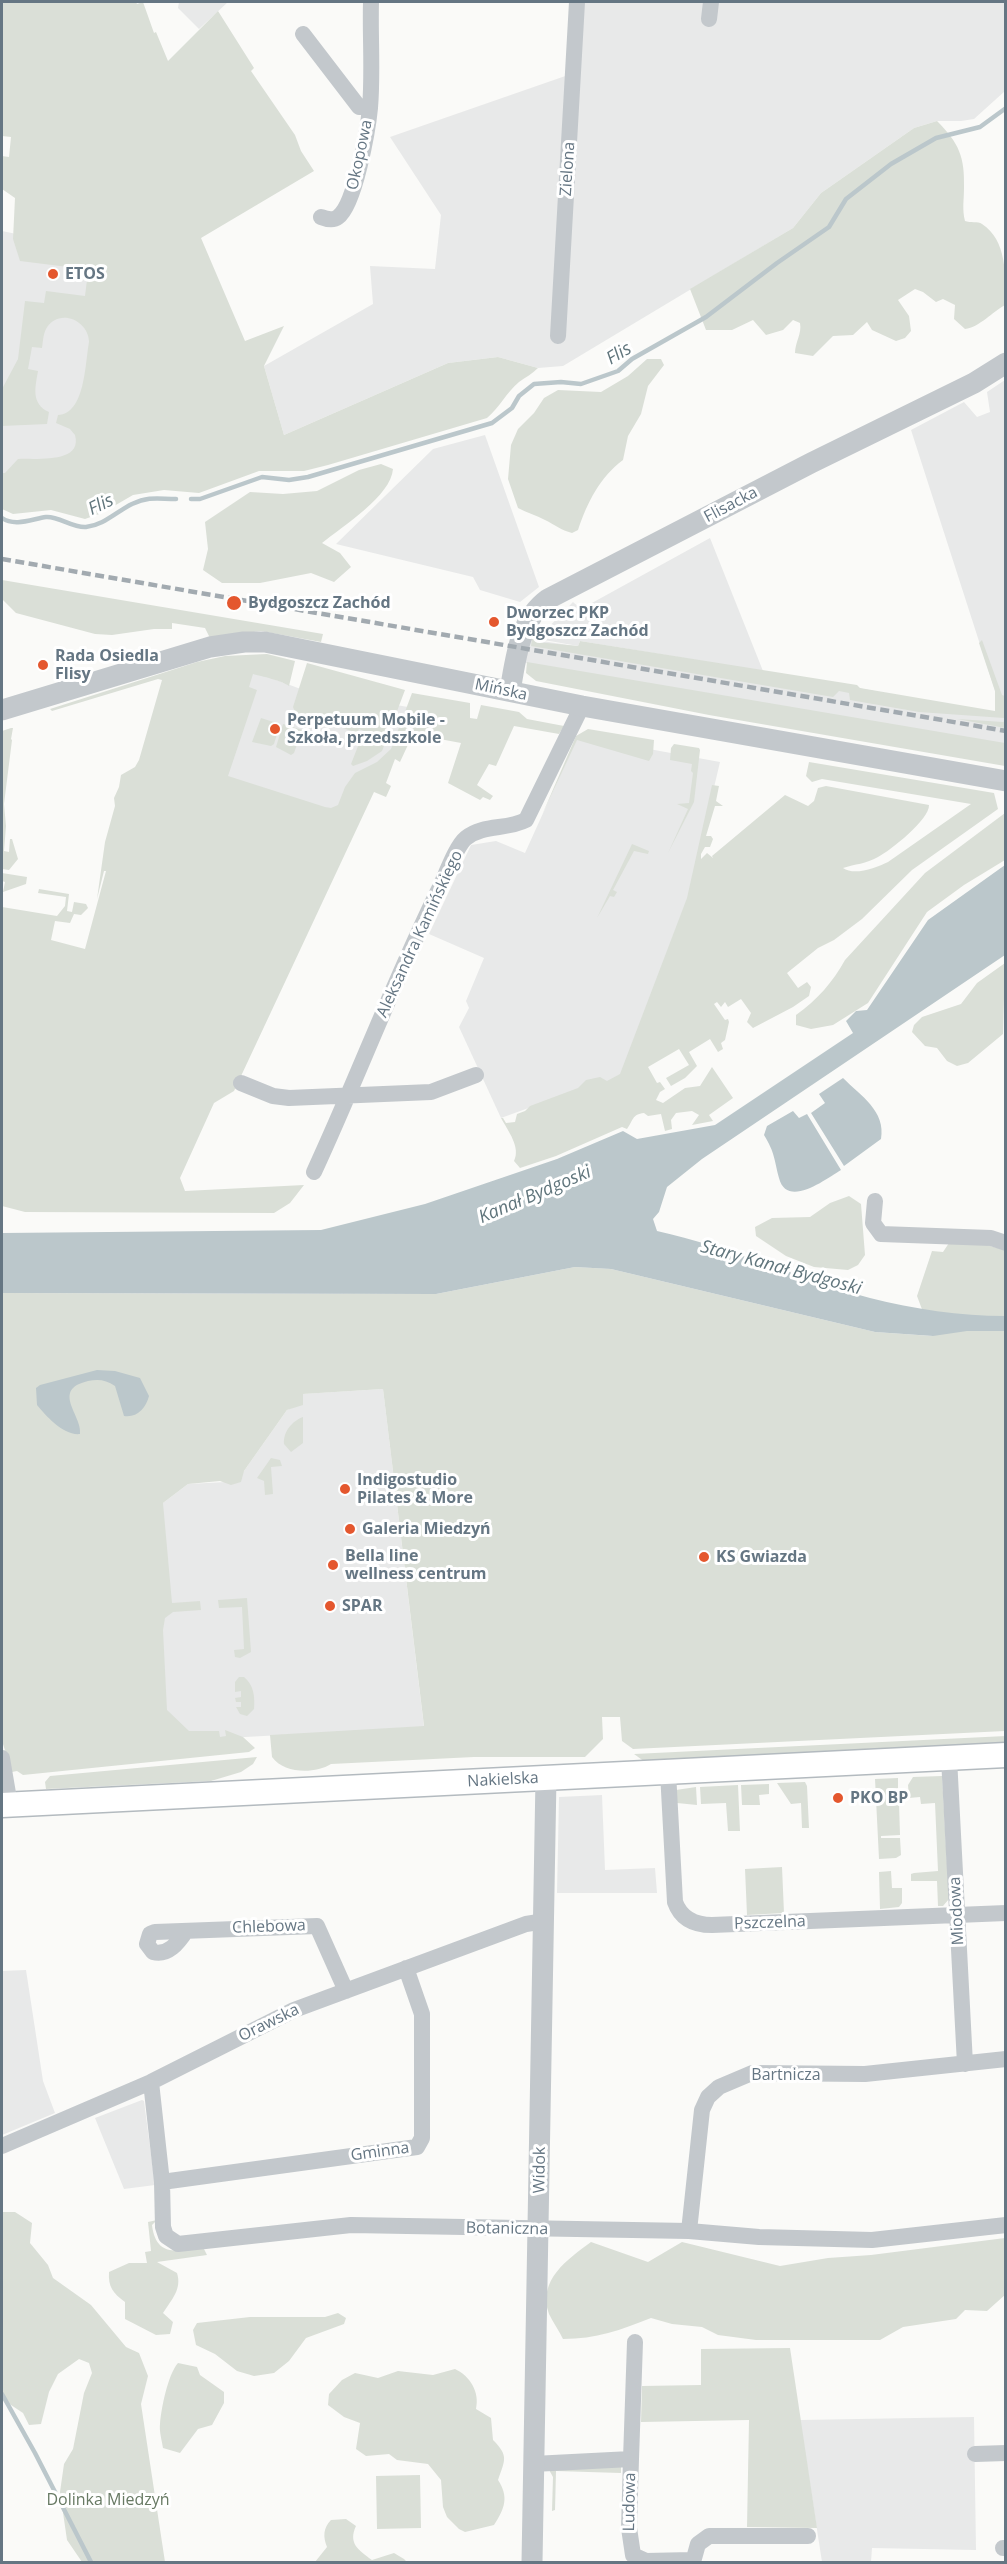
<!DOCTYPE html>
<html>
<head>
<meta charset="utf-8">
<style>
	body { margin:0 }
	#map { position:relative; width:1007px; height:2564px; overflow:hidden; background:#fafaf8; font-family:"Open Sans",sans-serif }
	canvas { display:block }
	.frame { position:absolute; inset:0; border:3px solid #657683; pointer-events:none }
</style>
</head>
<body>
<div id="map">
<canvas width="1007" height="2564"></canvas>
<div class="frame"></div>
</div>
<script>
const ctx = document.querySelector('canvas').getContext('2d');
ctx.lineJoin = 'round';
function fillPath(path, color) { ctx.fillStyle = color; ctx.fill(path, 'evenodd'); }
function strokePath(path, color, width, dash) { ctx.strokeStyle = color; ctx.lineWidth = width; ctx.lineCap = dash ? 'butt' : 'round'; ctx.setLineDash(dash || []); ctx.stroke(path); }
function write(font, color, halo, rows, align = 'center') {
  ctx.font = font + ' "Open Sans",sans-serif'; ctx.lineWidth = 6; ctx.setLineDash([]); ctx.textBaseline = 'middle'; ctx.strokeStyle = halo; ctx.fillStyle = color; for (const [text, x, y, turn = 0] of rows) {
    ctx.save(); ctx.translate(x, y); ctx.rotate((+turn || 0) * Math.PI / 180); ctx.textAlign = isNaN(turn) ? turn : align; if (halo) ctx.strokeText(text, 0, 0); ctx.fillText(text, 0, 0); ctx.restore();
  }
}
const built = new Path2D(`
	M179 2H228L199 29 178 8Z
	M580 2H1005V91L974 119 961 121H937L914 128 821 193 793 228 563 366 538 368 498 357 448 363 284 435 264 366 373 304 370 266 435 269 441 215 390 137 574 73Z
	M2 231 123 256 85 484 2 473Z
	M1005 380V703H995V691L911 430 964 402 977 417 990 412 987 392Z
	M485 435 539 587 520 602 480 590 473 577 336 544 433 449Z
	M710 538 763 671 580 641 578 646 544 640 539 637 573 602 581 609Z
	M521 638 842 685 1005 715V754L515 661Z
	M222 660 298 688 408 707 391 751 353 834 143 760Z
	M578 736 720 762 688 898 619 1080 578 1090 501 1118 459 1027 469 1008 466 1001 484 958 429 934 471 845 496 841 525 853Z
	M383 1389 424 1727 174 1741 162 1729 155 1631 163 1503 188 1484 226 1482 244 1471 287 1410 298 1405 302 1394Z
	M602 1795 605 1870 655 1868 657 1893H557L559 1797Z
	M26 1970 43 2081 55 2113 2 2135V1971Z
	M142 2100 144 2101 155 2185 124 2189 95 2118Z
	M974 2417 976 2550 872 2548 871 2562H822L800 2420Z`);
const green = new Path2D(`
	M2 2H136L137 4 143 2 154 33 156 32 168 61 218 11 254 68 251 71 295 135 301 151 314 171 201 238 245 341 284 326 264 366 284 435 448 363 498 357 538 368C532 374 526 377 519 382 506 393 500 407 487 418L328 465 304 471H259L199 493 164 490 133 495 102 513 85 519 51 510 13 514 2 509V473H5L18 459C35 458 83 464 75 435L70 429 56 423 58 415C85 414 85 364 89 342 89 320 58 307 46 329 43 335 43 342 42 348L32 347 28 369 38 371C35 388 31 404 49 412L47 424 2 426V389L18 359 25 301 44 303 46 291 85 296 87 280 99 281 100 271 20 261 13 239 15 198 2 189V156L9 157 11 137 2 136Z
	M937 121C959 143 965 157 964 188 964 200 962 209 965 221 970 223 978 221 982 224 1007 240 1006 276 1005 305 992 312 980 327 965 329L954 319 955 305 943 299 936 302 923 292 915 289 898 300 909 316 911 331 905 338 896 341 872 330 867 322 853 335 833 336 813 356 795 353C795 342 802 334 800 323L793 320 783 330 766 335 753 320 732 330H706L690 289 793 228 821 193 914 128Z
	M647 359H661L664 365 648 386 641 414 628 436 623 460C600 477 587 503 578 530L572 533C561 530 555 525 545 520 536 515 527 513 518 508L508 479 511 445 518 429 534 413 544 398 558 390 601 392 628 376Z
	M381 464 393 469C391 496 343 526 322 543L340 553 351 567 334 582 311 573 260 583H222L203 570 208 549 205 522 250 492 283 494 317 491 359 470Z
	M2 580 323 634 321 642 261 631 210 638 205 628 172 623V629H154L112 635 95 634 16 613 2 599Z
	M536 635V642L578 646 580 641 857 685 860 688 995 711V691L979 643 982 640 1002 695 1005 696V728L957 719 1003 722 1005 721 1004 718 919 712 850 700 849 693 839 691 833 697 531 646 532 639Z
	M267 654 295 661 289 686C283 681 261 676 253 674L249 687 257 690 228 776 325 807 331 808 338 805 345 787 355 773 377 762 391 749 412 693 470 703V718L477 719 481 705 519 712 527 719 564 726 559 734 514 726 496 766 489 764 477 785 493 796 490 800 483 797 480 800 448 783 461 743 413 734 400 762 395 759 386 783 391 786 386 797 374 792 234 1091 214 1103 180 1178 185 1191 304 1185 290 1203 274 1213 25 1212 2 1206V907L57 916 65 906 66 897 38 893 39 889 69 894 67 911 72 912 74 902 86 904 88 908 81 915 74 914 70 923 55 921 51 940 85 949 106 871H104L97 899 105 842 115 806 114 798 119 787 121 775 135 767 139 760 162 680 158 679 52 711 50 709 197 662 225 656Z
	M527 662 1005 743V766L709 715 536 681 526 673Z
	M307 663 405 690 382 751 367 761 353 766 351 764 364 731 359 729 357 733 343 728 346 721 327 715 324 722C313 721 297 719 293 707Z
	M261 718 280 724 274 744 271 746 252 742Z
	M283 724 302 730 294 753 291 755 276 747Z
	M11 728H13L11 739 12 740 4 804 6 826 4 851 9 852 10 839H12L18 859 9 870 2 869V731Z
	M588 729 654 740 653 754 649 761 577 740 542 815 576 736Z
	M674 744 699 748 700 750 694 802 668 853 688 809 677 804 689 803 693 773 691 771 692 764 670 760 671 748Z
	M809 762 994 793 998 809 912 870 862 919 834 940 818 948 787 973 798 988 807 982 811 987 809 996 793 1007 753 1028 747 1022 751 1013 741 999 728 1007 725 1002 721 1007 717 1002 714 1004 725 1020 728 1019 729 1022 725 1040 721 1043 723 1049 718 1052 710 1039 689 1052 697 1066 685 1078 671 1086 666 1078 689 1065 679 1049 648 1067 657 1083 660 1082 665 1089 660 1092 656 1100 663 1103 685 1088 700 1086 712 1067 733 1098 709 1115 713 1121 692 1125 699 1115 692 1111 676 1113 671 1120 672 1129 665 1131 661 1114 648 1116 644 1113C632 1114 633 1121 627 1129L622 1127 556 1156 520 1168 514 1161C521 1147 508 1131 501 1118H503L506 1123 515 1122 517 1114 525 1111 530 1106 578 1088 586 1080 600 1077 607 1081 620 1074 687 898 712 785 719 786 716 801 723 806H715L706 836H711L713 839 710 847H705L701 854V859L707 853 713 858 712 856 785 795 808 806 814 801 818 788 826 786 929 805C930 819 890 851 878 857 866 864 855 864 843 868 854 876 876 868 888 862L971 804 822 779 812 782 806 776Z
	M1005 813V860L964 885 927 912 868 1003 833 1025 811 1029 796 1025V1015C817 1000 833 982 845 960L925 873Z
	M632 844 649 851 648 854 634 851 613 890 617 892 614 897 610 896 597 918Z
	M2 873 27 877 26 884 3 892 5 882 2 881Z
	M1005 963 1003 1034 968 1063 957 1066 947 1061 937 1048 925 1046 912 1032 914 1025 922 1017 961 1004 977 983Z
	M849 1196 861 1204 865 1255 858 1265 848 1270 814 1267 786 1256 756 1236 755 1227 772 1218 810 1217 830 1203Z
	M949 1243 983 1244 1005 1250V1731L633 1749 622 1741 620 1717H602L603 1739 585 1757H474L331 1764C315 1774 284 1774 272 1757L270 1735 424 1726 383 1389 303 1394V1405L287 1410 244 1471 241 1482 231 1485 220 1481 188 1484 163 1503 172 1603 200 1601 201 1610 173 1612 165 1618 163 1630 167 1710 189 1731H219L220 1737 226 1736 225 1730 243 1737 255 1748 249 1752 23 1775 17 1771 12 1772 2 1741V1293L436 1294 575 1267 611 1269 875 1332 932 1336 917 1296 932 1251 943 1252Z
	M303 1417V1443L291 1452 284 1444C283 1432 292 1421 303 1417Z
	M271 1458 280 1460 282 1466 271 1467 273 1494 265 1495 264 1481 257 1478Z
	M247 1598 251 1652 240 1658 235 1657 234 1650 244 1649 242 1607 219 1608 218 1600Z
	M239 1677H244C254 1685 255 1697 254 1709L247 1716 240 1714 236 1707H241V1702H236L235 1698 241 1697V1691L235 1692V1682Z
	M1006 1736 1005 1744 645 1762 634 1754Z
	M257 1757 253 1764 241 1772 211 1781 46 1789 45 1782 50 1776Z
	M942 1776 949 1899 943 1906H938L937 1881H911V1874L914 1873 938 1871 935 1803 921 1804 920 1797 909 1798 908 1785 913 1777Z
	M898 1778V1788L889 1789 890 1793H899V1798L893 1799V1803H899L900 1835 881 1836V1838H900L901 1855 896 1858 879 1859 875 1779Z
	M805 1782 807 1786 809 1828H802L801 1803 791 1804 777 1783Z
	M769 1784V1794L759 1795 760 1805H742L741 1785Z
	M738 1785 740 1831H728L726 1803 701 1804 700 1787Z
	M696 1787 697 1805 677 1803 676 1790Z
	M782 1867 784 1913 747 1915 745 1869Z
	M891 1871 892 1888H902V1903L899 1907 880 1909 879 1872Z
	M2 2212H15L32 2223 30 2243 48 2265 53 2278 91 2305 126 2347 139 2353 148 2376 141 2404 165 2562H82L67 2540 60 2492 64 2464 73 2449 84 2393 92 2373 89 2363 79 2359 58 2374 49 2392 41 2424 29 2425 23 2413 2 2399Z
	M157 2220 152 2225C156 2258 178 2251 203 2247L207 2255 157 2262 177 2273C182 2289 172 2299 163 2313L173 2322 170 2334 156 2335 125 2319V2302C113 2293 108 2287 109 2272L129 2263H150H147L145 2252 151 2251 148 2222Z
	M1005 2238 1006 2294 987 2311 965 2310 956 2319 903 2327 880 2340H756L718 2335 702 2327 672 2324 651 2318C621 2330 596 2339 563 2339 559 2331 553 2322 549 2314 537 2280 568 2259 591 2242L648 2262 682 2242 780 2266 828 2258 871 2255Z
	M338 2313 346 2318 344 2324 306 2338 289 2361 274 2373 254 2376 237 2371 215 2354 196 2345 193 2330 197 2323 250 2317H325Z
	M790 2348 817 2528 747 2527 749 2420 641 2422 642 2386 701 2385V2349Z
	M178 2363 197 2367 200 2375 224 2392V2403L212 2425 198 2429 180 2453 163 2448C162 2441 159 2431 160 2424 161 2409 168 2374 178 2363Z
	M455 2369C470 2376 480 2392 476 2409L491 2418 493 2440C509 2456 505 2460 498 2480 509 2497 505 2508 494 2525L465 2532 459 2529 447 2517 443 2507 441 2480 428 2464 397 2460 389 2454 366 2456 356 2449 360 2423 344 2417 328 2405 329 2394 342 2380 355 2373 378 2378 398 2371 433 2375Z
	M621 2465V2473L556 2471 555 2510 552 2511 553 2477 548 2468Z
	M420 2475 421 2528 377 2529 376 2476Z
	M346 2519 356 2526C348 2543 358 2550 372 2560L394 2553 404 2559 407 2562H315L327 2547C323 2537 323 2528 331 2520Z`);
const water = new Path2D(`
	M1005 865V955L702 1159 667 1187 659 1212 653 1219 657 1231C730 1247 798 1278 870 1298 914 1309 960 1316 1005 1316V1331H967L933 1336 875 1332 611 1269 575 1267 436 1294 2 1293V1233L321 1230 425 1204 557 1159 623 1131 637 1139 715 1125 853 1033 846 1021 856 1011 867 1010 928 920Z
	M843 1078C861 1096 886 1111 881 1139L844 1166 811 1113 825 1103 819 1094Z
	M793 1111 799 1118 807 1114 841 1170C826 1179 787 1209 779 1178 774 1159 775 1153 764 1135L767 1126Z
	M97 1370 115 1371 140 1378 149 1396C146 1408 137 1418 124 1416L115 1386C106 1380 99 1379 88 1381 50 1390 83 1416 80 1434 64 1436 46 1416 37 1405L36 1388 40 1385Z`);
const stream = new Path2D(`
	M191 499H200L262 477 289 480 308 477 492 423 512 408 519 396 534 384 561 382 581 384 618 371 632 359 706 317 777 263 829 227 846 199 891 164 936 138 980 127 1006 108
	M2 518C15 527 32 519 46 517 59 516 72 528 86 527 104 525 116 512 132 504 150 496 158 499 176 499
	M2 2394 35 2453 91 2562`);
const minor = new Path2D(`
	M709 19 711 2
	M303 34 359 107H370
	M321 217C326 219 333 221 338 217 355 205 368 129 370 108 373 73 370 36 371 2
	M558 336 577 2
	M241 1083 273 1096 289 1098 431 1092 476 1075
	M314 1172C357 1079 393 983 438 891 445 878 455 847 466 838 483 824 507 830 526 820L582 706
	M875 1201 873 1223 881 1234 991 1238 1006 1243
	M2 1758 10 1805
	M949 1758 965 2064
	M668 1772 675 1902C681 1919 695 1925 712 1925L1006 1913
	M186 1931C178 1943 168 1956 153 1952L147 1944 150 1934 155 1932 317 1926 346 1991
	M151 2082 162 2182 163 2227 166 2236 178 2244 351 2225 689 2231 759 2237 872 2240 1006 2225
	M2 2146 151 2082 294 2010 526 1924 545 1921
	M162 2182 417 2147 422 2138V2014L406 1968
	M689 2231 702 2110 708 2097 719 2087 752 2073 865 2074 1006 2059
	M975 2454 1006 2453
	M631 2459 629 2528 633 2555 646 2561 692 2560
	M533 2464 631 2459 635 2342
	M1003 2548H1006
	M693 2562 698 2544 709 2536H808`);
const tertiary = new Path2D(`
	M510 691C516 658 519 620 548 599L811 463 974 383 1006 363
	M2 710 210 647 244 642H265L582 706 1006 781
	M532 2562 546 1778`);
const secondary = new Path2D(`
	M2 1805 1006 1755`);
const rail = new Path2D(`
	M2 559 1006 731`);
const markers = [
	[53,274,6,"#e4572e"],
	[234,603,8,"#e4572e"],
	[494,622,6,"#e4572e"],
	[43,665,6,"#e4572e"],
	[275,729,6,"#e4572e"],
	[345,1489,6,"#e4572e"],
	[350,1529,6,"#e4572e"],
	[704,1557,6,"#e4572e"],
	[333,1565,6,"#e4572e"],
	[330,1606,6,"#e4572e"],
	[838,1798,6,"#e4572e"]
];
const streetNames = [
	["Okopowa",360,155,-78],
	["Zielona",568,169,-86],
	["Flisacka",731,505,-28],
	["Mińska",501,690,12],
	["Aleksandra Kamińskiego",420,934,-65],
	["Nakielska",503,1780,-3],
	["Miodowa",957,1911,-93],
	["Pszczelna",770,1923,-2],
	["Chlebowa",269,1927,-2],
	["Orawska",269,2023,-26],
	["Bartnicza",786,2075],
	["Gminna",380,2152,-8],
	["Widok",540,2170,-89],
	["Botaniczna",507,2229,1],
	["Ludowa",630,2502,-89]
];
const poiNames = [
	["ETOS",65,274],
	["Bydgoszcz Zachód",248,603],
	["Dworzec PKP",506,613],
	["Bydgoszcz Zachód",506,631],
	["Rada Osiedla",55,656],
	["Flisy",55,674],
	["Perpetuum Mobile -",287,720],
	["Szkoła, przedszkole",287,738],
	["Indigostudio",357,1480],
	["Pilates & More",357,1498],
	["Galeria Miedzyń",362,1529],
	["Bella line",345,1556],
	["wellness centrum",345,1574],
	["KS Gwiazda",716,1557],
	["SPAR",342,1606],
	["PKO BP",850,1798]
];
const parkNames = [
	["Dolinka Miedzyń",108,2500]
];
const waterNames = [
	["Flis",619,354,-31],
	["Flis",101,505,-26],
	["Kanał Bydgoski",535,1195,-23],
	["Stary Kanał Bydgoski",781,1268,15]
];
fillPath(built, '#e8e9e9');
fillPath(green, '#dadfd7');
fillPath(water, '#bbc7cb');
strokePath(stream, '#bbc7cb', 4.5);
strokePath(secondary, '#b3babf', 27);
strokePath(minor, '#c3c8cc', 16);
strokePath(tertiary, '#c3c8cc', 21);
strokePath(secondary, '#fff', 24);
strokePath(rail, '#a2aab0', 4.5, [9, 4.5]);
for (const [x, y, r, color] of markers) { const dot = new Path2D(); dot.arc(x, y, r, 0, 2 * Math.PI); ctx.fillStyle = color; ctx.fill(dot); strokePath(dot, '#fff', 2); }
write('16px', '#657683', '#fff', streetNames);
write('bold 16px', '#657683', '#fff', poiNames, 'left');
write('16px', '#687a64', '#fff', parkNames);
write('italic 18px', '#60757c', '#fff', waterNames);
</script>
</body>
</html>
